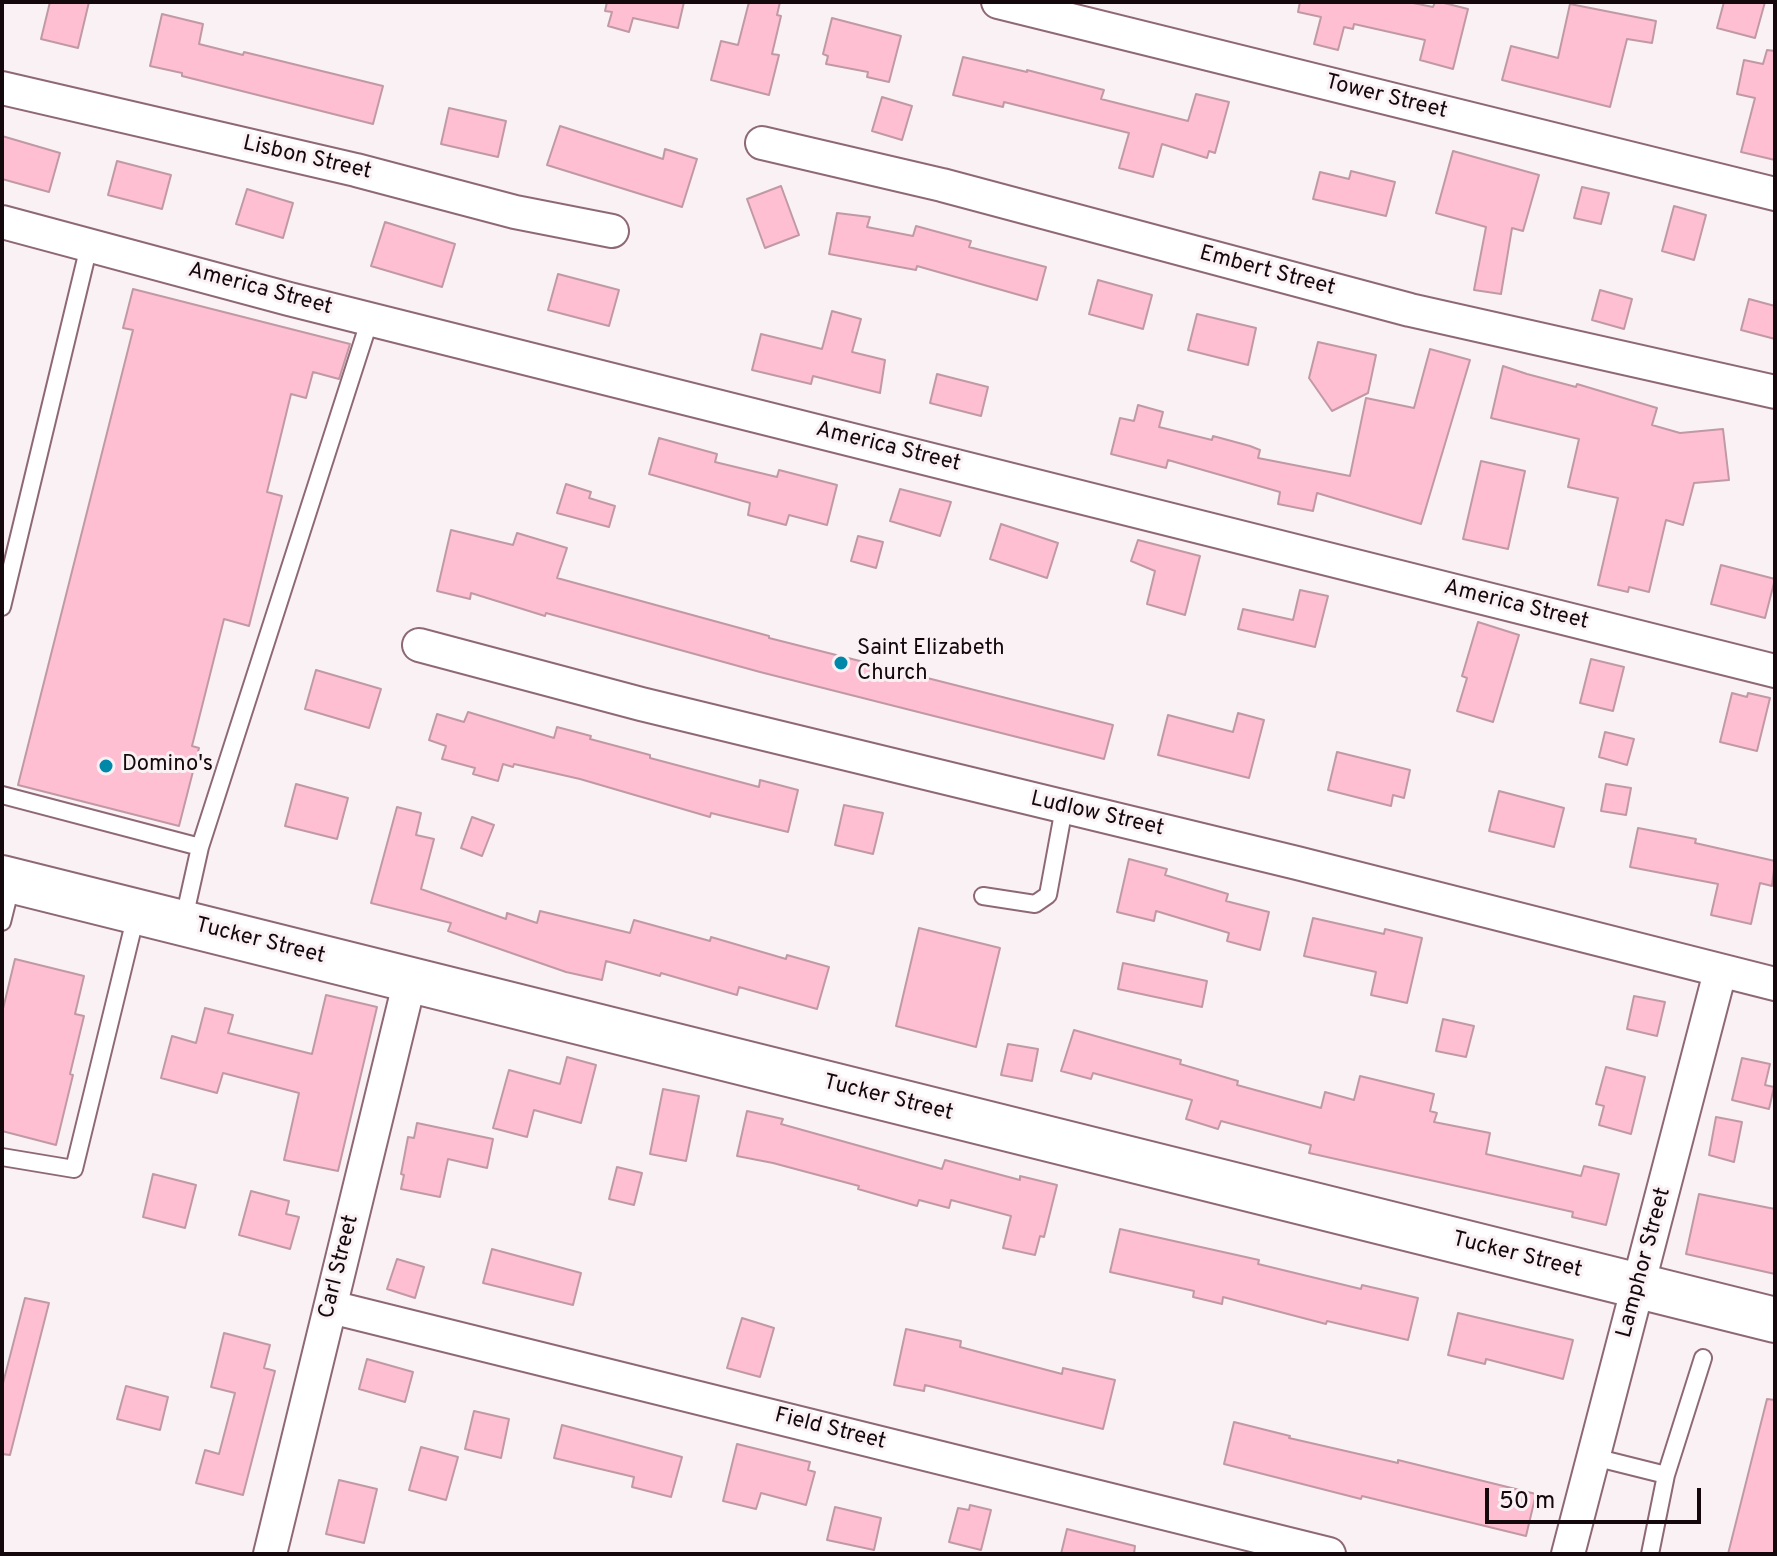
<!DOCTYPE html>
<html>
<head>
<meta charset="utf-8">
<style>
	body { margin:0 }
	#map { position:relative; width:1777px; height:1556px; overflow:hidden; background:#faf1f4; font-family:Overpass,sans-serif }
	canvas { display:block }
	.frame { position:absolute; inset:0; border:4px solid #15080c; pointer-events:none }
	.scale { position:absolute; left:1485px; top:1488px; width:216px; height:36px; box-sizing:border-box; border:4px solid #15080c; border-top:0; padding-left:10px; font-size:24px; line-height:28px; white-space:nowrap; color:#15080c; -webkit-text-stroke:6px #faf1f4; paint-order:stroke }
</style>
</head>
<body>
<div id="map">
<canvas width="1777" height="1556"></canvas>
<div class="frame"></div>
<div class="scale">50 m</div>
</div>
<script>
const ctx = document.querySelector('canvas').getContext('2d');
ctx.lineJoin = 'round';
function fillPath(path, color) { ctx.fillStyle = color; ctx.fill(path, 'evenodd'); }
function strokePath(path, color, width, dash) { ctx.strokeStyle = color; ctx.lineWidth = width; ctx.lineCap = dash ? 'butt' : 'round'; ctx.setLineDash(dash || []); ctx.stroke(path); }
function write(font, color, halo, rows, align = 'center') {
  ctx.font = font + ' Overpass,sans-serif'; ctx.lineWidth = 6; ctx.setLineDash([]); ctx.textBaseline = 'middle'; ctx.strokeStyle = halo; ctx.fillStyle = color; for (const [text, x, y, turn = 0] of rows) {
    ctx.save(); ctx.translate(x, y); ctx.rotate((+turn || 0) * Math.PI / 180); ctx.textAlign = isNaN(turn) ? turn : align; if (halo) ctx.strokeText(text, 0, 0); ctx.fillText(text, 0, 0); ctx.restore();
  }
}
const building = new Path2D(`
	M50 2H89L78 48 41 39Z
	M607 2H684L678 28 633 18 629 32 608 26 612 12 605 11Z
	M749 2H780L777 15 781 16 772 54 779 55 769 95 711 80 721 41 738 45Z
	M1300 2H1408L1433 7 1435 2H1440L1468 9 1453 69 1420 60 1425 40 1354 24 1353 29 1344 27 1338 50 1314 44 1321 17 1298 12Z
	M1724 2H1765L1755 38 1717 28Z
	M1570 4 1656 21 1652 43 1627 39 1610 107 1502 80 1511 46 1558 58Z
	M162 14 203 24 199 44 243 55 244 52 383 86 373 124 182 76V73L150 66Z
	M832 18 901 36 889 82 867 77 868 72 826 64 828 56 823 54Z
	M1767 50 1775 51V160L1741 152 1755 98 1737 94 1744 60 1763 64Z
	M963 57 1027 72V70L1104 90 1101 99 1188 121 1196 94 1229 102 1215 153 1209 151 1207 158 1162 144 1153 177 1119 168 1129 133 1004 102 1003 107 953 95Z
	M882 97 912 106 902 140 872 131Z
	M449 108 506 121 498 157 441 144Z
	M560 126 663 159 665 149 697 159 682 207 547 165Z
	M2 136 60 153 49 192 2 179Z
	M1453 151 1539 175 1523 231 1512 228 1501 294 1474 290 1486 227 1436 213Z
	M117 161 171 175 162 209 108 195Z
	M1351 171 1395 182 1386 216 1313 199 1320 172 1349 179Z
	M781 186 799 235 765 248 747 199Z
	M1582 187 1609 193 1601 224 1574 218Z
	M247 189 293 203 283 238 236 224Z
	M1674 206 1706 215 1694 260 1662 251Z
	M837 213 870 217 867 227 913 236 916 226 971 241 969 247 1046 267 1037 300 917 266 916 270 829 254Z
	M385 222 455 244 442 287 371 266Z
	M558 274 619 290 609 326 548 310Z
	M1098 280 1152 295 1143 329 1089 314Z
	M133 289 350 344 339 379 313 372 306 398 291 394 267 492 282 496 249 626 224 619 192 746 199 748 179 826 18 785 133 330 123 328Z
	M1600 290 1632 299 1624 329 1592 320Z
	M1749 299 1775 306V339L1741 330Z
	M832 311 861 319 852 352 885 360 880 393 813 376 811 384 752 370 761 334 822 349Z
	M1197 314 1256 328 1248 365 1188 350Z
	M1318 342 1376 355 1368 393 1332 411 1309 378Z
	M1430 349 1470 360 1421 524 1317 493 1313 511 1278 504 1280 492 1168 460 1166 468 1111 454 1120 418 1134 421 1138 405 1163 412 1159 427 1212 440 1213 436 1250 446 1260 450 1258 458 1350 476 1366 398 1414 408Z
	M1503 366 1527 374 1576 387 1577 384 1657 408 1652 425 1680 433 1723 429 1729 480 1694 483 1683 525 1666 520 1649 592 1629 587 1628 592 1598 585 1618 498 1568 487 1579 439 1491 418Z
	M937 374 988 387 981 416 930 403Z
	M659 438 717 454 715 462 777 477 779 470 837 485 827 525 789 515 786 525 748 515 750 503 649 474Z
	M1481 461 1525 471 1508 549 1463 539Z
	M566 484 591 492 589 498 615 506 609 527 557 513Z
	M900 489 951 502 940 536 890 521Z
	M1001 524 1058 543 1047 578 990 559Z
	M451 530 513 545 517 533 567 548 557 578 769 636V638L1113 725 1104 759 760 672 546 613 545 616 471 593 470 599 437 591Z
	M858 536 883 542 876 568 851 561Z
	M1138 540 1200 556 1185 615 1147 604 1155 571 1131 561Z
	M1721 565 1775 579 1765 618 1711 604Z
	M1300 590 1328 596 1315 647 1238 629 1243 609 1293 620Z
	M1478 622 1519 635 1493 722 1457 711 1467 678 1462 676Z
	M1591 659 1624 667 1613 711 1580 703Z
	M316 670 381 689 369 728 305 709Z
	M1732 693 1747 697 1748 693 1770 698 1757 751 1720 742Z
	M468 712 554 738 557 727 591 736 590 739 650 755V758L759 787 760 780 798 790 788 832 711 813 710 817 580 779 514 764 513 767 503 764 498 781 473 774 475 768 442 759 446 746 429 740 437 714 464 722Z
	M1238 713 1264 720 1249 778 1158 755 1168 715 1233 732Z
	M1605 732 1634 739 1627 765 1599 757Z
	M1337 752 1410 770 1404 798 1393 795 1391 806 1328 790Z
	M296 784 348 798 337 839 285 826Z
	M1606 784 1631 788 1626 815 1601 811Z
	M1499 791 1564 808 1554 847 1489 831Z
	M844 805 883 813 873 854 835 845Z
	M397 807 421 813 416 835 434 839 421 889 506 919 507 913 537 923 540 911 630 933 634 920 710 941 711 937 786 959 787 955 829 967 817 1009 739 987 737 995 661 973 660 976 606 961 602 980 566 972 448 931 451 923 371 903Z
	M472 817 494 825 482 856 461 848Z
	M1638 828 1696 839 1695 843 1775 861 1772 886 1760 883 1751 924 1711 915 1718 884 1630 867Z
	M1129 859 1167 869 1165 875 1228 894 1226 901 1269 912 1260 950 1227 941 1229 933 1156 911 1154 921 1117 912Z
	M1313 918 1384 934 1385 929 1422 938 1407 1003 1371 995 1376 972 1304 956Z
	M919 928 1000 948 976 1047 896 1026Z
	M15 959 84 976 75 1014 84 1016 70 1074 73 1075 56 1145 2 1131V1013Z
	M1123 963 1207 981 1202 1007 1118 989Z
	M326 995 377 1007 338 1171 284 1160 299 1093 223 1073 217 1093 161 1078 172 1036 196 1043 205 1008 233 1015 228 1033 312 1054Z
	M1634 996 1665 1002 1657 1036 1627 1029Z
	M1443 1019 1474 1026 1466 1057 1436 1051Z
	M1074 1030 1181 1060 1180 1064 1238 1081 1237 1085 1321 1108 1325 1092 1354 1100 1360 1076 1434 1094 1430 1111 1437 1113 1434 1122 1490 1133 1486 1154 1581 1176 1584 1166 1619 1174 1606 1225 1572 1217 1573 1212 1309 1153 1311 1145 1221 1121 1218 1129 1186 1119 1192 1100 1093 1073 1091 1079 1061 1071Z
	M1008 1044 1038 1049 1032 1081 1001 1075Z
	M567 1057 596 1065 581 1123 534 1110 527 1137 493 1128 509 1070 560 1084Z
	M1742 1058 1770 1064 1765 1085 1774 1087 1769 1109 1732 1100Z
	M1606 1067 1645 1077 1631 1134 1599 1125 1604 1106 1596 1104Z
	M663 1089 699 1096 686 1161 650 1154Z
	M747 1111 783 1119 781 1124 942 1169 945 1160 1020 1180V1176L1057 1185 1044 1237 1040 1236 1035 1255 1003 1248 1011 1216 951 1200 949 1208 919 1200 917 1206 858 1189 859 1186 773 1163 737 1156Z
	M1716 1117 1742 1122 1734 1162 1709 1155Z
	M417 1123 493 1139 487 1168 448 1159 440 1197 401 1189 404 1175 401 1174 408 1137 414 1138Z
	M617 1167 642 1173 634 1205 609 1199Z
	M153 1174 196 1185 185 1228 143 1217Z
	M251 1191 289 1201 286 1214 299 1217 290 1249 239 1235Z
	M1699 1194 1775 1209V1274L1686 1254Z
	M1120 1229 1259 1260 1258 1264 1361 1289 1362 1285 1418 1298 1408 1340 1327 1321 1326 1324 1223 1297 1222 1304 1193 1297 1194 1291 1110 1272Z
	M492 1249 581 1273 573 1305 483 1283Z
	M397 1259 424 1267 415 1298 387 1289Z
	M25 1298 49 1303 10 1455 2 1454V1387Z
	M1458 1313 1573 1340 1563 1379 1486 1359 1485 1364 1448 1355Z
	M742 1318 774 1328 760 1377 727 1368Z
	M906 1329 961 1341 960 1347 1062 1374 1063 1368 1115 1380 1103 1429 925 1385 924 1391 894 1385Z
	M224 1333 270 1345 264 1368 275 1371 243 1495 196 1483 205 1450 219 1454 235 1393 211 1387Z
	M367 1359 413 1372 405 1402 359 1389Z
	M126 1386 168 1397 160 1430 117 1419Z
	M1767 1399 1775 1400V1554H1728Z
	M474 1411 509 1419 501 1458 465 1449Z
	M1234 1422 1290 1436 1289 1438 1398 1463V1460L1536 1494 1526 1536 1362 1496 1361 1499 1224 1464Z
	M562 1425 682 1457 671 1497 632 1487 634 1477 554 1458Z
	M737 1444 810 1462 808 1470 815 1472 806 1505 761 1493 756 1509 723 1501Z
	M421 1447 458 1457 446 1500 409 1490Z
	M339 1480 377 1489 364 1543 326 1534Z
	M970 1505 991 1510 981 1550 949 1542 958 1508 969 1510Z
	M835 1507 881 1518 874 1550 827 1540Z
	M1067 1529 1135 1546 1134 1554H1061Z`);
const lane = new Path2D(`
	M2 607 89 246
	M2 795 200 847 183 923
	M200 847 370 319
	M983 896 1035 904 1048 895 1064 808
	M2 922 12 882
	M2 1157 74 1169 136 915
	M1594 1457 1666 1475
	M1650 1554 1666 1475 1703 1358`);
const street = new Path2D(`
	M998 2 1775 194
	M2 88 356 170 515 212 612 231
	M762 143 942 185 1410 310 1775 392
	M2 222 289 299 1775 671
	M419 645 641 704 1297 863 1775 984
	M331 1307 1329 1554
	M270 1554 410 980
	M1568 1554 1720 972`);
const secondary = new Path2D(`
	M2 878 1775 1320`);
const markers = [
	[841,663,8,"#0188a9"],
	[106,766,8,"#0188a9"]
];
const streetNames = [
	["Tower Street",1386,98,14],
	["Lisbon Street",307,159,13],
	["Embert Street",1267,272,15],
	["America Street",260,290,15],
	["America Street",888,448,14],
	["America Street",1516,606,14],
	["Ludlow Street",1097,815,13],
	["Tucker Street",260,942,14],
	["Tucker Street",888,1099,14],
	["Tucker Street",1517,1256,14],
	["Lamphor Street",1645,1263,-75],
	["Carl Street",340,1267,-76],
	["Field Street",830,1430,14]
];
const poiNames = [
	["Saint Elizabeth",857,650],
	["Church",857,675],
	["Domino's",122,766]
];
fillPath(building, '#ffbfd2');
strokePath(building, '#c199a5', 2);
strokePath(lane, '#8e6975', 20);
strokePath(street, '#8e6975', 36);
strokePath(secondary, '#8e6975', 48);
strokePath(lane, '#fff', 16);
strokePath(street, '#fff', 32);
strokePath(secondary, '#fff', 44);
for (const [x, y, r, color] of markers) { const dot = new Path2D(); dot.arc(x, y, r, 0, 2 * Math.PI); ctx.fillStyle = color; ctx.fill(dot); strokePath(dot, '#faf1f4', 3); }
write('22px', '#15080c', '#faf1f4', streetNames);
write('22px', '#15080c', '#faf1f4', poiNames, 'left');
</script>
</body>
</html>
